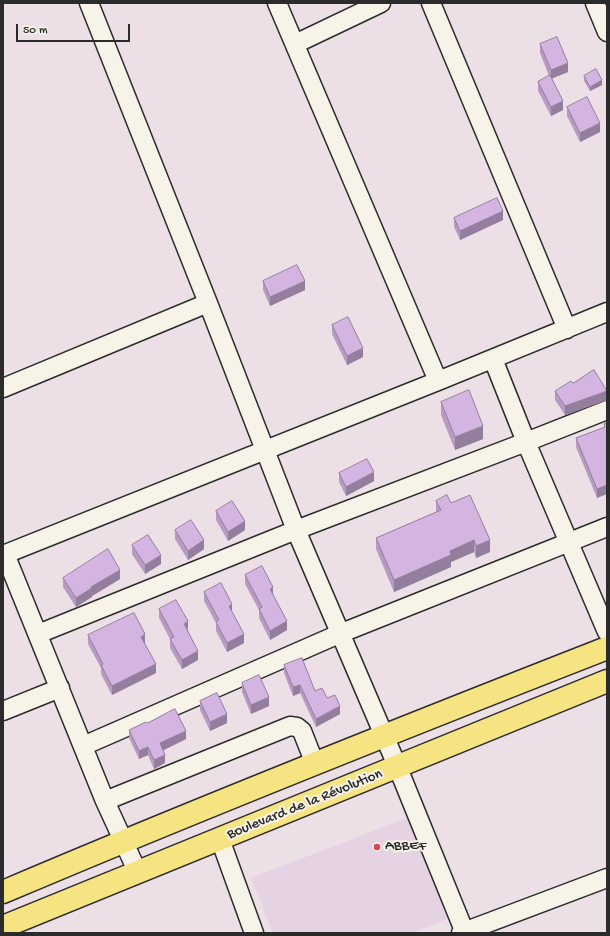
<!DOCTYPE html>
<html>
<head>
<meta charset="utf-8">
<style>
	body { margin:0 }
	#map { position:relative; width:610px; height:936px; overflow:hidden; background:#ece0e6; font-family:"Gochi Hand",sans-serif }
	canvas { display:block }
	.frame { position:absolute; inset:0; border:4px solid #2b2b2b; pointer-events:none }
	.scale { position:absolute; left:16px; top:24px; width:114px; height:18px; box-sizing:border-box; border:2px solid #2b2b2b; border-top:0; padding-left:5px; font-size:12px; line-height:14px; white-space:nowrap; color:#2b2b2b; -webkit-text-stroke:3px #f7f3e8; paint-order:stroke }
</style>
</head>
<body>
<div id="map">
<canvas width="610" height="936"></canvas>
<div class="frame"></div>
<div class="scale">50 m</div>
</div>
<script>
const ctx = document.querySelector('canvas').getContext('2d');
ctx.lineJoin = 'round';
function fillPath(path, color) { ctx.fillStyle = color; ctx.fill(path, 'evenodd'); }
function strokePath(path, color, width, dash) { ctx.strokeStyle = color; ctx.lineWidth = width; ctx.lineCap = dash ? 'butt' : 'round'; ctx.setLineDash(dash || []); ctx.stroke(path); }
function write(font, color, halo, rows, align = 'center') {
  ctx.font = font + ' "Gochi Hand",sans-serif'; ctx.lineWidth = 4; ctx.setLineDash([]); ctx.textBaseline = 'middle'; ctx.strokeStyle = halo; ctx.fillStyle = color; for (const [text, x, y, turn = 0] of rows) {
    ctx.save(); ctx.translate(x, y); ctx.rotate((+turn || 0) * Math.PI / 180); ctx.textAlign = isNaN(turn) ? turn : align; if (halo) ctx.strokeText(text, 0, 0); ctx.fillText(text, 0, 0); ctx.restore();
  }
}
const built = new Path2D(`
	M412 816 450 918 412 933H273L251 878Z`);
const minor = new Path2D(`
	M89 3 208 303 296 530 398 768 465 933
	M277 3 438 381
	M431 3 567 329
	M595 3 607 32
	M295 44 381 3
	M493 359 526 442 607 632
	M3 388 208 303
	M5 554 105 801 290 726 297 727 302 731 315 764
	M3 555 438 381 607 312
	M38 634 296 530 526 442 607 410
	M3 711 60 688
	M83 746 339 634 607 527
	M105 801 138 873
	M220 839 254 933
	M461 933 607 878`);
const major = new Path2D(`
	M3 892C203 807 405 727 607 648
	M3 927 607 681`);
const wall = new Path2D(`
	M540 44 568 72 552 78 563 110 551 116 538 91V82L549 76 540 53Z
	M584 76 602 85 590 91 584 81Z
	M567 107 600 132 580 142 567 116Z
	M454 218 503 220 460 240 454 227Z
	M263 281 305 290 270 306 263 290Z
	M332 325 363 357 347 365 332 334Z
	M573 383 607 400 565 415 555 400V391Z
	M441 402 483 439 455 450 441 415Z
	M607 423 597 498 576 447V438L604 428V424Z
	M339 473 374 481 346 496 339 482Z
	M436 501 451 503 490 552 476 558 474 552 451 562V567L394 592 376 549V538L436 512Z
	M216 511 245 530 228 541 216 520Z
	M175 530 204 549 188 560 175 539Z
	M132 545 161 564 145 574 132 554Z
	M245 575 273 595 287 630 270 640 259 618V610L245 584Z
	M63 578 120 579 92 596V597L76 607 63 587Z
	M204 592 232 612 244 643 227 652 216 631V623L204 601Z
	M159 609 188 630 198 660 182 669 170 648V639L159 618Z
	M88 635 145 643V644L156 673 112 695 101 674V668L88 644Z
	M284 665 315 691 327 698 340 714 316 727 300 693 293 696 284 673Z
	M242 683 269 706 251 714 242 692Z
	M200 701 227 723 210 731 200 710Z
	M147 723 186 739 163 750 165 763 154 769 148 755 139 759 129 738V730Z`);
const shadedWall = new Path2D(`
	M568 63V72L551 79V70Z
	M602 80V85L590 91V87Z
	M563 101V110L551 116V107Z
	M600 123V132L580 142V133Z
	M503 211V220L460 240V231Z
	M305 281V290L270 306V297Z
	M363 348V357L347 365V356Z
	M607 391V400L565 415V406Z
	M483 426V439L455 450V437Z
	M374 472V481L346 496V487Z
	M607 485V494L597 498V489Z
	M245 521V530L228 541V532Z
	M204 540V549L188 560V551Z
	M474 540V552L451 562V567L394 592V580L450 551Z
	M490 540V552L476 558V546Z
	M161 555V564L145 574V565Z
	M120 570V579L92 596V597L76 607V598L91 587Z
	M273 587V596L270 589Z
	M232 604V613L229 606Z
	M188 621V630L184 624Z
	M287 621V630L270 640V631Z
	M145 634V643L141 646V637Z
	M244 634V643L227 652V643Z
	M198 651V660L182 669V660Z
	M156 664V673L112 695V686Z
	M300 685V693L293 696V687Z
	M269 697V706L251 714V705Z
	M340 706V714L316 727V719Z
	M227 714V723L210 731V722Z
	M186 731V739L160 752V743Z
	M148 747V755L139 759V751Z
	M165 755V763L154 769V760Z`);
const building = new Path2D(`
	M557 37 568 63 551 70 540 44Z
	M596 69 602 80 590 87 584 76Z
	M550 75 563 101 551 107 538 82Z
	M587 97 600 123 580 133 567 107Z
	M497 198 503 211 460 231 454 218Z
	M297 265 305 281 270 297 263 281Z
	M348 317 363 348 347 356 332 325Z
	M594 370 607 391 565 406 555 391 571 381 573 383Z
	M469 390 483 426 455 437 441 402Z
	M607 423V485L597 489 576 438 605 427 604 424Z
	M367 459 374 472 346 487 339 473Z
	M447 495 451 503 470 495 490 540 476 546 474 540 450 551 451 555 394 580 376 538 441 510 436 501Z
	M232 501 245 521 228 532 216 511Z
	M191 520 204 540 188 551 175 530Z
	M148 535 161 555 145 565 132 545Z
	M108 549 120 570 91 587 92 588 76 598 63 578Z
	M262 566 273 587 270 589 287 621 270 631 259 609 262 607 245 575Z
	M221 583 232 604 229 606 244 634 227 643 216 622 219 620 204 592Z
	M176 600 188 621 184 624 198 651 182 660 170 639 174 637 159 609Z
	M134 613 145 634 141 637 156 664 112 686 101 665 103 664 88 635Z
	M302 658 315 691 322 688 327 698 335 695 340 706 316 719 300 685 293 687 284 665Z
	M259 675 269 697 251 705 242 683Z
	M217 693 227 714 210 722 200 701Z
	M175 709 186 731 160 743 165 755 154 760 148 747 139 751 129 730 146 722 147 723Z`);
const markers = [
	[377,847,4,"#d1495b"]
];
const streetNames = [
	["Boulevard de la Révolution",305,805,-22]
];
const poiNames = [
	["ABBEF",385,847]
];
fillPath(built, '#e5d3e4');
strokePath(minor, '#2b2b2b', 21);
strokePath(major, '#2b2b2b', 25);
strokePath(minor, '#f7f3e8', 18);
strokePath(major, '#f6e381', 22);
fillPath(wall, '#b69bc2');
fillPath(shadedWall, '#947e9e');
fillPath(building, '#d4b4e1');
strokePath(building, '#947e9e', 1);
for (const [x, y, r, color] of markers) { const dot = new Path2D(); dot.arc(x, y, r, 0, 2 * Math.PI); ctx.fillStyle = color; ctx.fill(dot); strokePath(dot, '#f7f3e8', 1.5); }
write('15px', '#2b2b2b', '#f7f3e8', streetNames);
write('15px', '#2b2b2b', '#f7f3e8', poiNames, 'left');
</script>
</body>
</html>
